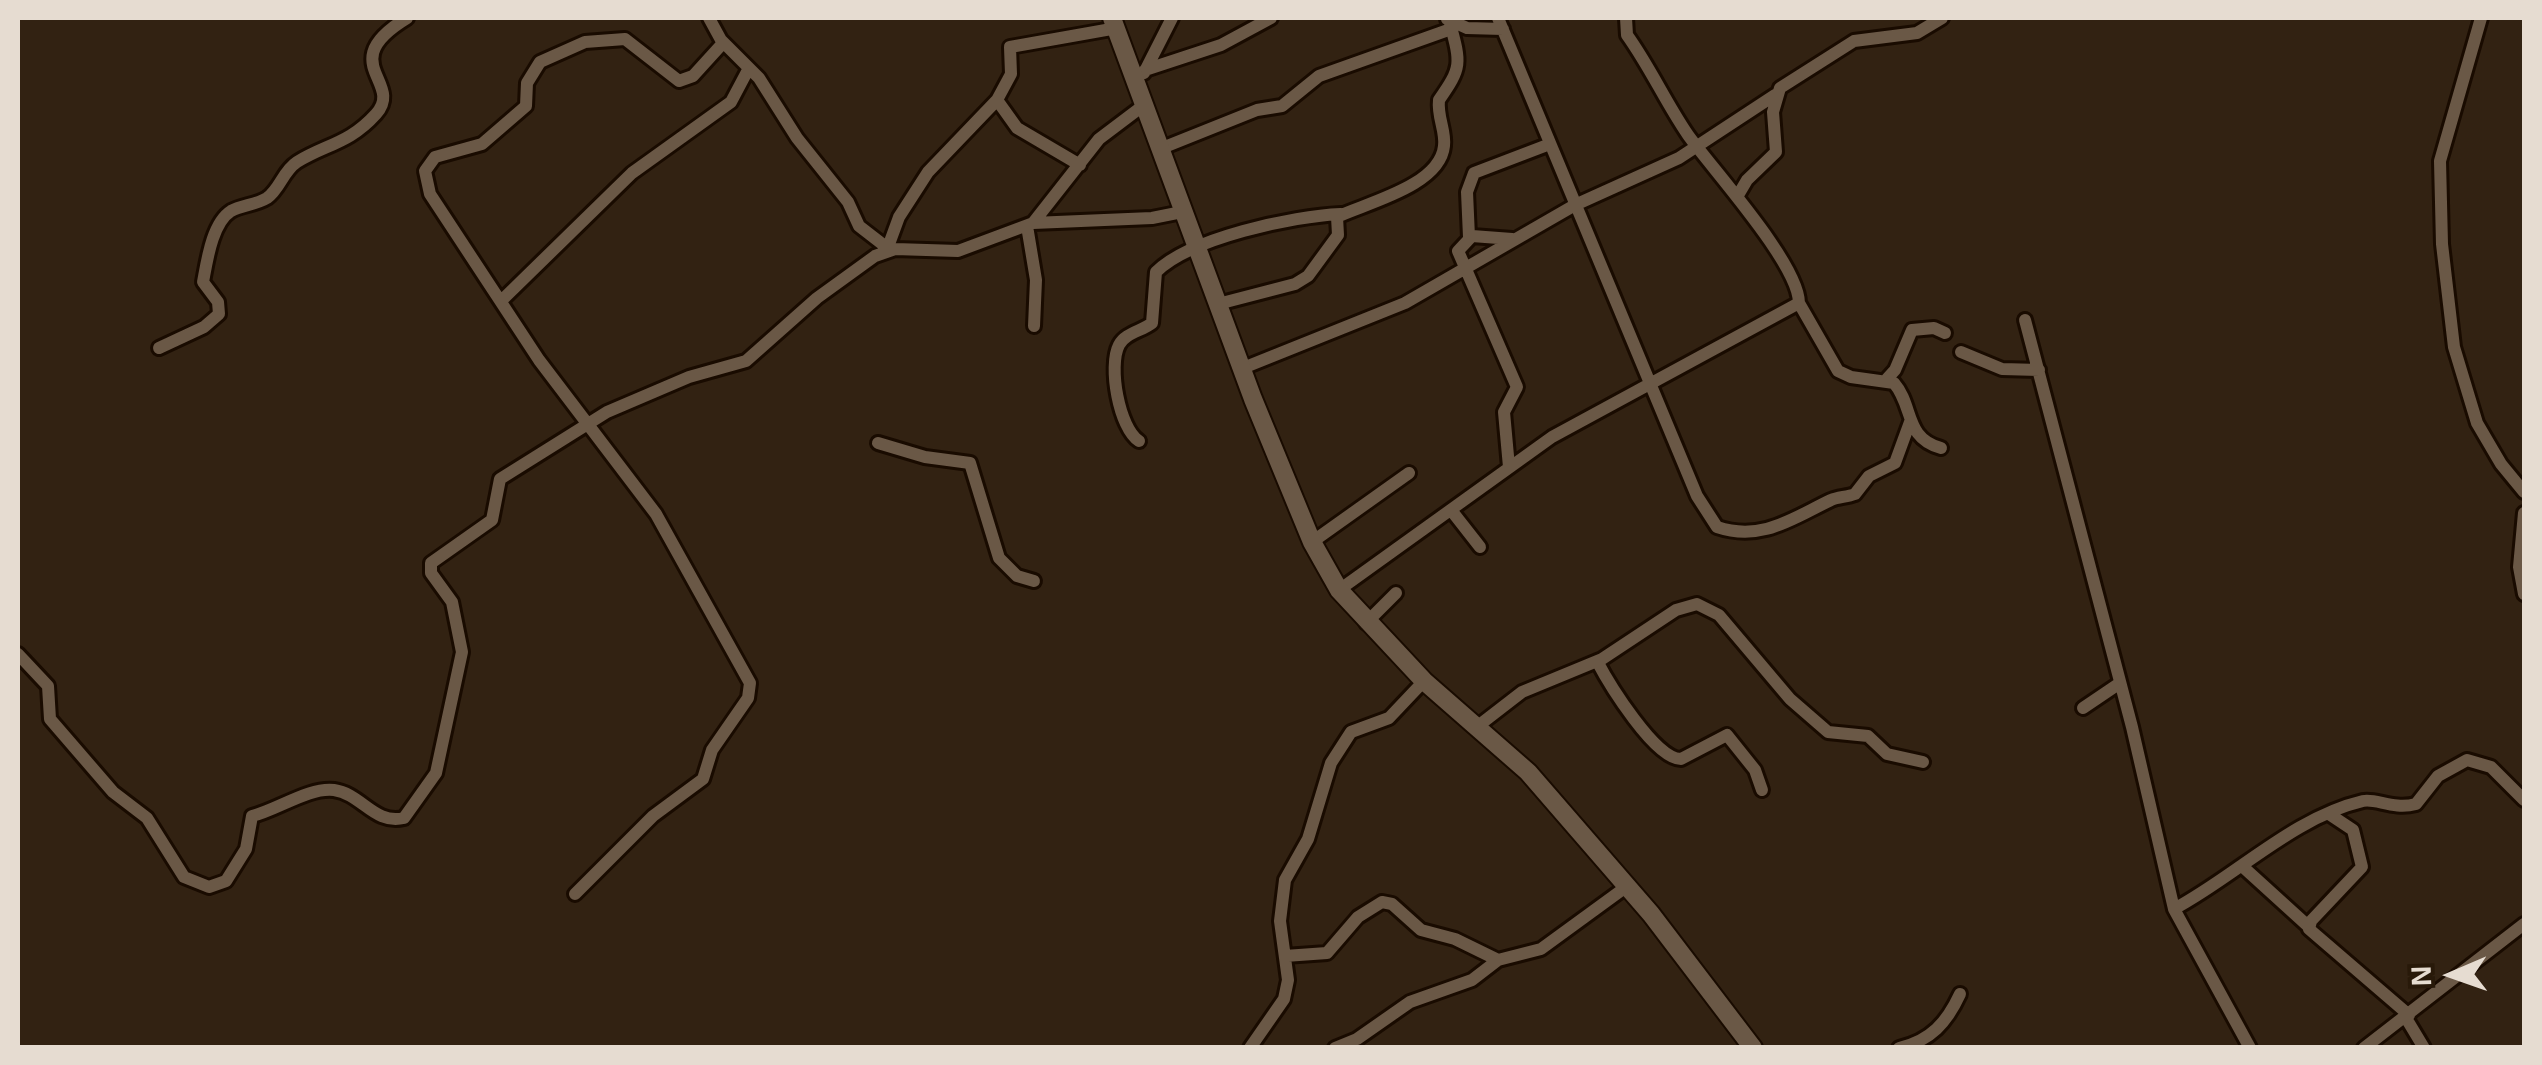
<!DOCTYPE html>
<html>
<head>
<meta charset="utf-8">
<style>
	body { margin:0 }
	#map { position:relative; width:2542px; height:1065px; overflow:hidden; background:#322212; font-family:Helvetica,sans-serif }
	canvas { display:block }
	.frame { position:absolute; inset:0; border:20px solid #e6dcd1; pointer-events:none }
	.north { position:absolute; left:2402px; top:925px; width:100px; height:100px; -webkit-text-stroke:8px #281909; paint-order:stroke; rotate:268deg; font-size:28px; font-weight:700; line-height:40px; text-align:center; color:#e6dcd1 }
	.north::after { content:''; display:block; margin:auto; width:35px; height:45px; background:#e6dcd1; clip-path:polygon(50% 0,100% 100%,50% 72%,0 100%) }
</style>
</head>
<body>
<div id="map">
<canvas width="2542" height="1065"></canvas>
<div class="frame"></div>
<div class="north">N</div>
</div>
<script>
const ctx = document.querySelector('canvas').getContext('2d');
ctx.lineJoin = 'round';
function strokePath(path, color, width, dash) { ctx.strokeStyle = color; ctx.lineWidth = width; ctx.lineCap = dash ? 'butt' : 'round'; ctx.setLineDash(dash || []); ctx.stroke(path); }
const street = new Path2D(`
	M709 18 721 40 759 78 797 138 848 202 859 226 890 250
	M1498 18 1697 496 1717 527C1762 542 1793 518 1831 500 1838 497 1847 497 1855 494L1869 476 1895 463 1910 422
	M2481 18 2440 161 2442 244 2454 347 2477 423 2501 464 2524 492
	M1447 19 1467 28 1503 29
	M1145 70 1221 45 1271 18
	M1144 73 1172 18
	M997 100 1017 128 1080 165
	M1162 148 1257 110 1282 106 1319 76 1451 29
	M1737 197 1747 180 1776 152 1773 112 1780 88 1854 41 1917 33 1942 18
	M1033 223 1152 218 1182 212
	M1027 226 1036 280 1034 326
	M1469 237 1467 192 1474 173 1550 144
	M888 247 899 217 928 172 997 100 1011 74 1010 47 1117 28
	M501 301 632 173 731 102 749 68
	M1799 303 1838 371 1851 377 1894 383C1914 406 1904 438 1941 448
	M1218 304 1295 284 1308 276 1338 235 1337 217C1366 203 1440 186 1444 146 1446 131 1437 117 1439 100 1462 67 1461 64 1450 23
	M2025 320 2132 727 2174 909 2250 1048
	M159 348 204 327 219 314 218 302 203 282C207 261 212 223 231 211 241 205 256 205 267 198 280 189 283 171 297 162 326 144 349 144 376 114 405 82 333 63 407 18
	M1961 352 2002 369 2039 370
	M1243 368 1405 303 1575 205 1679 158 1775 95
	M1885 381 1895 370 1912 330 1934 328 1945 333
	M1139 441C1119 428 1108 366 1119 345 1125 333 1142 331 1152 323L1156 272C1190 238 1293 216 1341 214
	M878 443 925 457 970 463 999 558 1017 576 1034 581
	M1509 467 1504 412 1517 387 1458 251 1472 236 1512 239
	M1451 510 1480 547
	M2524 513 2519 567 2524 594
	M1312 542 1409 473
	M1339 590 1552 437 1799 303C1799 264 1713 170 1688 135 1666 103 1650 67 1627 35L1626 18
	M1366 623 1396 593
	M18 654 48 686 50 719 113 792 147 818 184 877 209 887 226 881 246 849 252 816C277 810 309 787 334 790 362 794 374 825 404 818L436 773 462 652 452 602 431 573V563L492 520 500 479 607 412 689 377 746 361 817 298 875 256 895 249 958 251 1033 223 1099 139 1144 105
	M1597 661C1609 684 1655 759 1681 759L1727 735 1755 770 1762 790
	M2083 708 2120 683
	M1478 726 1522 692 1602 659 1676 610 1697 604 1719 615 1790 699 1828 732 1868 736 1887 754 1923 762
	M2329 814 2353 830 2362 867 2311 921 2309 929 2409 1015
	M2242 866 2308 926
	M575 894 653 816 703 779 712 750 748 698 750 683 656 514 539 360 430 194 425 171 435 157 482 144 526 106 527 83 540 62 585 42 625 39 679 81 693 76 723 43
	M2174 909C2236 876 2294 817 2363 801 2376 798 2393 810 2416 804L2438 776 2467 760 2491 767 2524 800
	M1285 956 1327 953 1358 917 1382 902 1392 904 1421 930 1455 939 1498 960 1541 949 1626 887
	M2406 1018 2424 1048
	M1250 1048 1284 999 1288 980 1280 921 1285 880 1308 839 1331 763 1351 732 1389 718 1424 681
	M1335 1048 1357 1039 1410 1002 1472 980 1498 960
	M1899 1048C1931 1041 1947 1022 1960 994
	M2364 1048 2524 924`);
const secondary = new Path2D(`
	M1112 18 1253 399 1312 542 1339 590 1424 681 1528 772 1651 914 1753 1048`);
strokePath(street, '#190b00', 18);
strokePath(secondary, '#190b00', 22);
strokePath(street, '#6a5846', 12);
strokePath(secondary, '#6a5846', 18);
</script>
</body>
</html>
